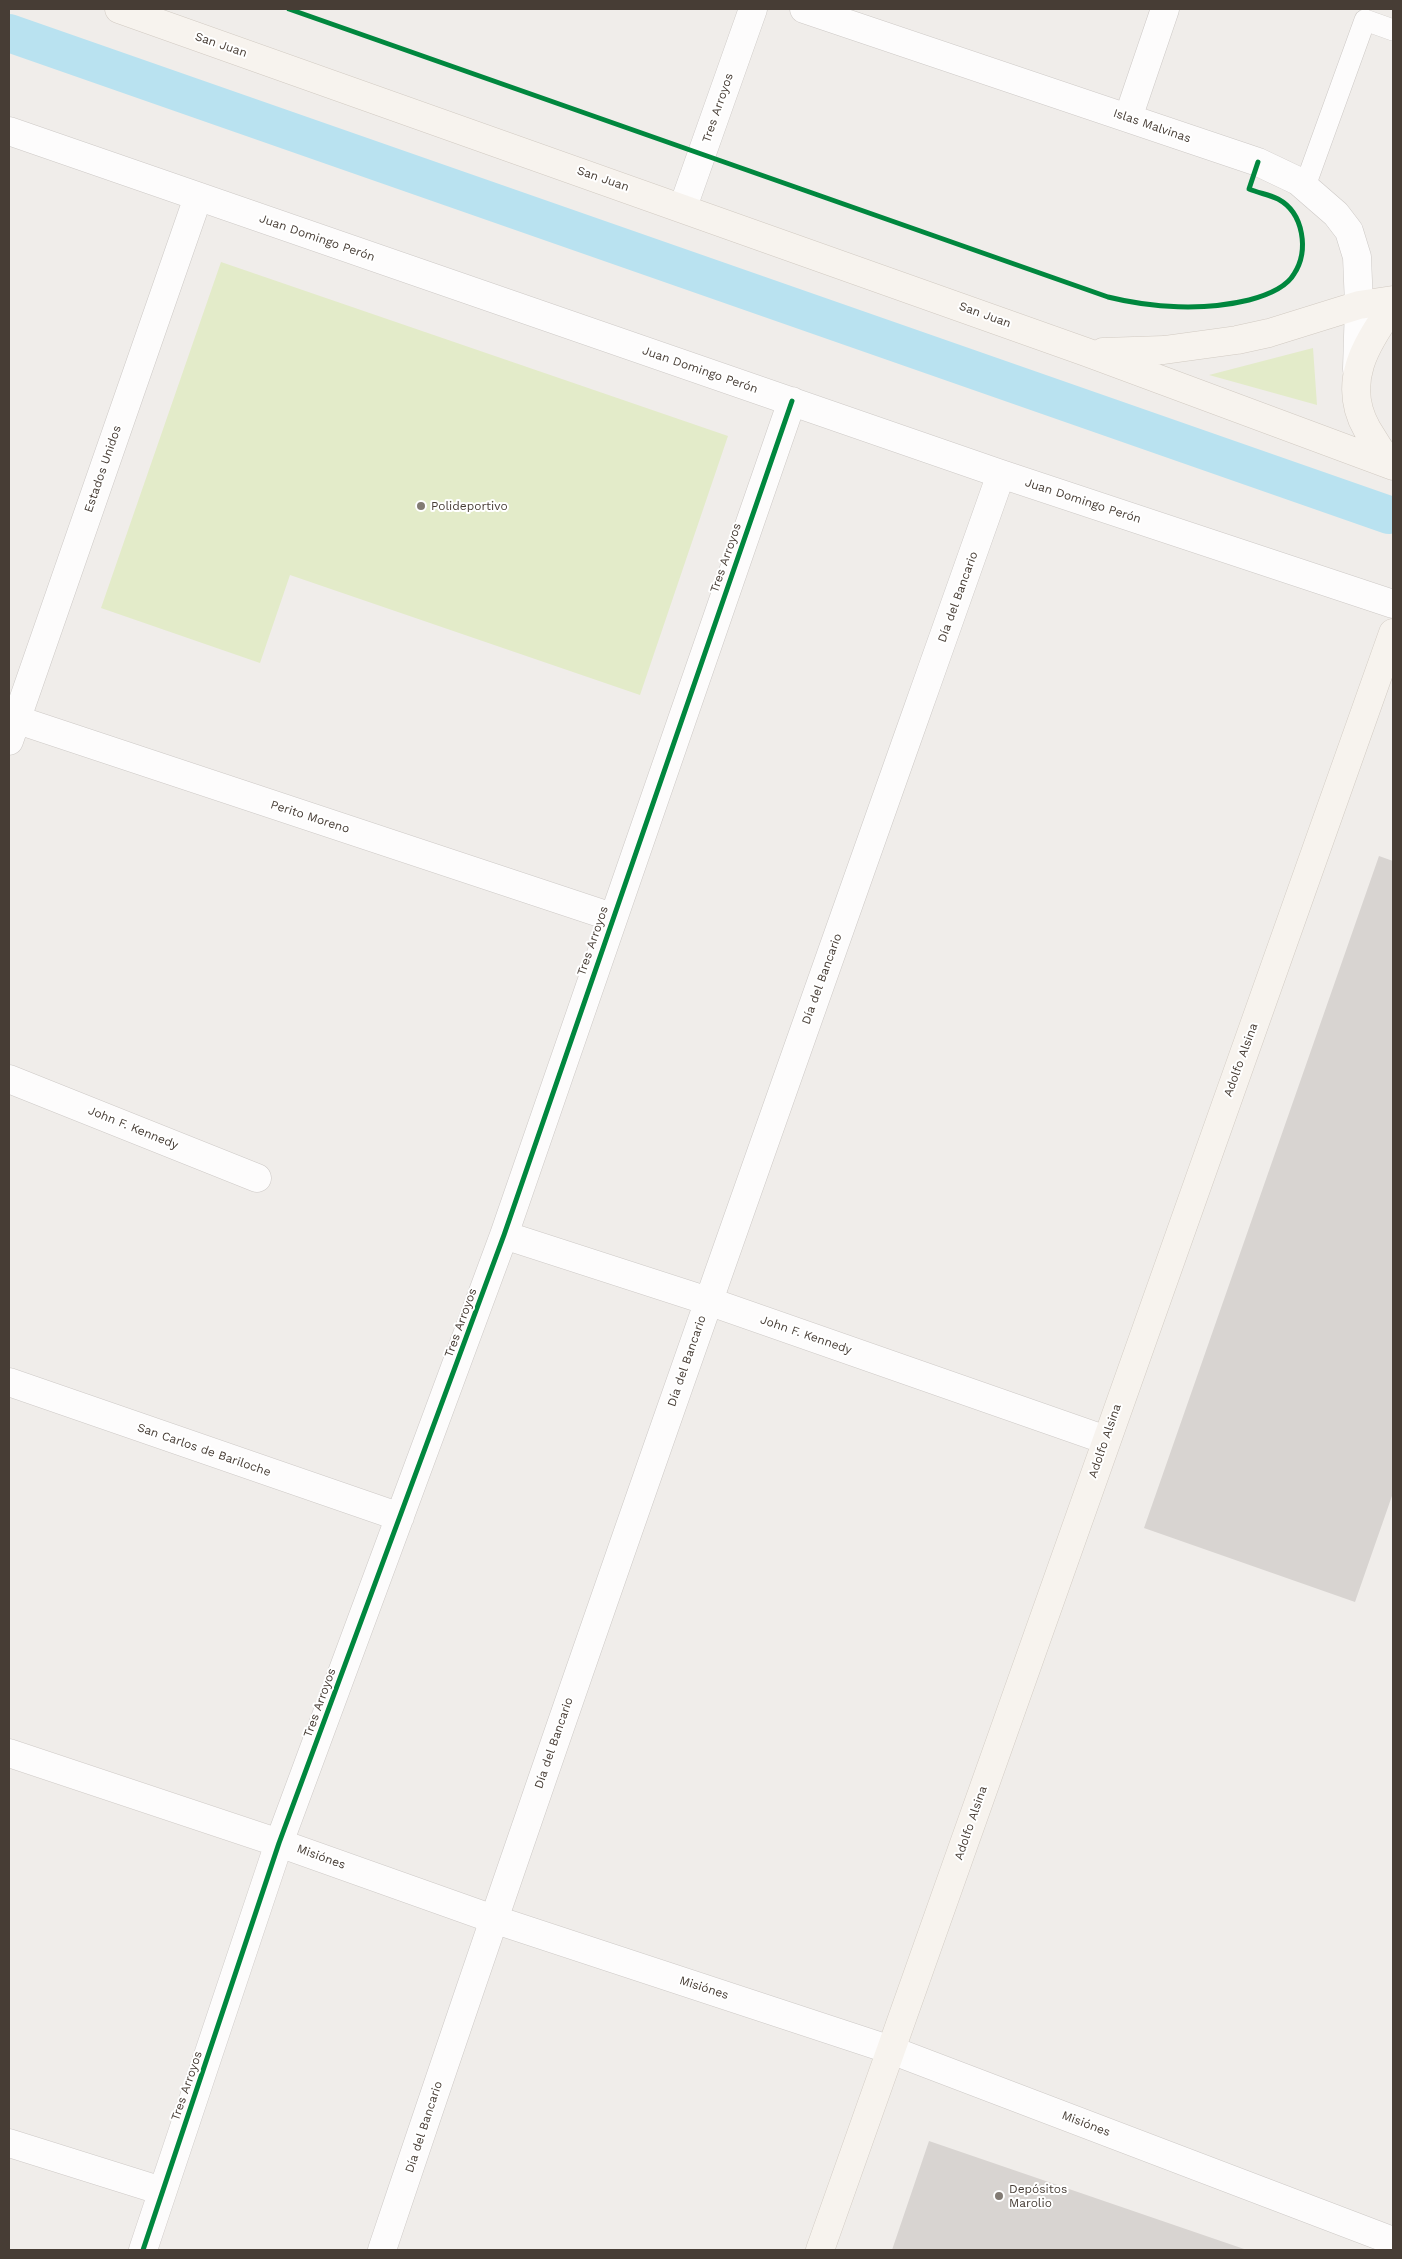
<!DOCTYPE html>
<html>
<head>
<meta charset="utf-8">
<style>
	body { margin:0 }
	#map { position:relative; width:1402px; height:2259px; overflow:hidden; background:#f0edea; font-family:"Work Sans",sans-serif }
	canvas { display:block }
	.frame { position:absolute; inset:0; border:10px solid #473d35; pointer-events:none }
</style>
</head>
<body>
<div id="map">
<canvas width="1402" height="2259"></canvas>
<div class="frame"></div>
</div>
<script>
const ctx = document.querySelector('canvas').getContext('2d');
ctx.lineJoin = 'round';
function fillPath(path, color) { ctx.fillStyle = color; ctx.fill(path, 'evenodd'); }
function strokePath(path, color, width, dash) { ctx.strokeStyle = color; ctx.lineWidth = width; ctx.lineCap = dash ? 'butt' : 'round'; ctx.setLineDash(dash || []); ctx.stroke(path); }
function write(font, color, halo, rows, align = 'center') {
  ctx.font = font + ' "Work Sans",sans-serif'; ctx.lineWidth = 4; ctx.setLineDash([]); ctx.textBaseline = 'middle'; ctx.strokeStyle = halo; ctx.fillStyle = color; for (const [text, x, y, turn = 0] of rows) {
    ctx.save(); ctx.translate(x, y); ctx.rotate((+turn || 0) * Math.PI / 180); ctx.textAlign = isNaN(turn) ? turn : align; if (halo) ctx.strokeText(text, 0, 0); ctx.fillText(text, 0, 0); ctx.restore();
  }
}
const green = new Path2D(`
	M221 262 728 436 640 695 290 575 260 663 101 608Z
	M1313 348 1317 405 1209 375Z`);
const canal = new Path2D(`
	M9 33 1389 515`);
const building = new Path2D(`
	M1379 856 1393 861V1493L1355 1602 1144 1528Z
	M929 2141 1247 2250H892Z`);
const service = new Path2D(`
	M1305 186 1365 20 1393 30`);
const minor = new Path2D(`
	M804 9 1258 162 1298 181 1336 214 1349 231 1357 257 1359 305 1357 369
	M1128 118 1165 9
	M9 131 1001 474 1393 604
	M683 207 753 9
	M9 717 612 917
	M9 741 198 197
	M9 1079 257 1178
	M504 1235 708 1301 1106 1440
	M9 1382 400 1517
	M9 1753 279 1843 493 1919 891 2050 1393 2241
	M9 2143 162 2191
	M143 2250 279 1843 504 1235 792 401
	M382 2250C581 1656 792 1065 1001 474`);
const secondary = new Path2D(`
	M119 9 1086 352 1393 466
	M1103 352 1164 350 1237 340 1269 333 1359 305 1393 300
	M1390 464C1382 453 1374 441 1367 429 1341 383 1366 343 1393 306
	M820 2250 1393 633`);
const cycleway = new Path2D(`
	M289 9 1108 297C1152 308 1204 311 1249 300 1264 296 1286 288 1294 274 1309 251 1304 213 1278 199 1270 195 1259 193 1249 189L1258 162
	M143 2250 279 1843 504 1235 792 401`);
const markers = [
	[421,506,5,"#827b74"],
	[999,2196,5,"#827b74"]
];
const streetNames = [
	["San Juan",221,45,19],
	["Tres Arroyos",718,108,-71],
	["Islas Malvinas",1152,126,19],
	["San Juan",603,179,19],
	["Juan Domingo Perón",317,238,19],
	["San Juan",985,315,20],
	["Juan Domingo Perón",700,370,19],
	["Estados Unidos",103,469,-71],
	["Juan Domingo Perón",1083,501,18],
	["Tres Arroyos",726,558,-71],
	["Día del Bancario",958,597,-70],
	["Perito Moreno",310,817,18],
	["Tres Arroyos",593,941,-71],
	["Día del Bancario",822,979,-70],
	["Adolfo Alsina",1241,1060,-70],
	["John F. Kennedy",133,1128,22],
	["Tres Arroyos",461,1323,-70],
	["John F. Kennedy",806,1335,19],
	["Día del Bancario",687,1361,-71],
	["Adolfo Alsina",1105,1441,-71],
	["San Carlos de Bariloche",204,1450,19],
	["Tres Arroyos",320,1703,-70],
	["Día del Bancario",554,1743,-71],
	["Adolfo Alsina",971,1823,-71],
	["Misiónes",321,1857,20],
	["Misiónes",704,1988,18],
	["Tres Arroyos",187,2086,-71],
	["Misiónes",1086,2124,21],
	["Día del Bancario",424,2127,-72]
];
const poiNames = [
	["Polideportivo",431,506],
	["Depósitos",1009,2189],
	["Marolio",1009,2203]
];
fillPath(green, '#e3ebc9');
strokePath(canal, '#b9e2f0', 38);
fillPath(building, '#d8d4d1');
strokePath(service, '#cdc9c6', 22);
strokePath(minor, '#cdc9c6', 29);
strokePath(secondary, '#d1cac2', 29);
strokePath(service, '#fdfcfc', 21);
strokePath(minor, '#fdfcfc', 28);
strokePath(secondary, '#f7f3ee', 28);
strokePath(cycleway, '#00873e', 5);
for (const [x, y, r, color] of markers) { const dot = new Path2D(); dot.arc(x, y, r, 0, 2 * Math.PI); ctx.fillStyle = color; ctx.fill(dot); strokePath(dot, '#fff', 2); }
write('12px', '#473d35', '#fff', streetNames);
write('12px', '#473d35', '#fff', poiNames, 'left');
</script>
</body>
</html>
